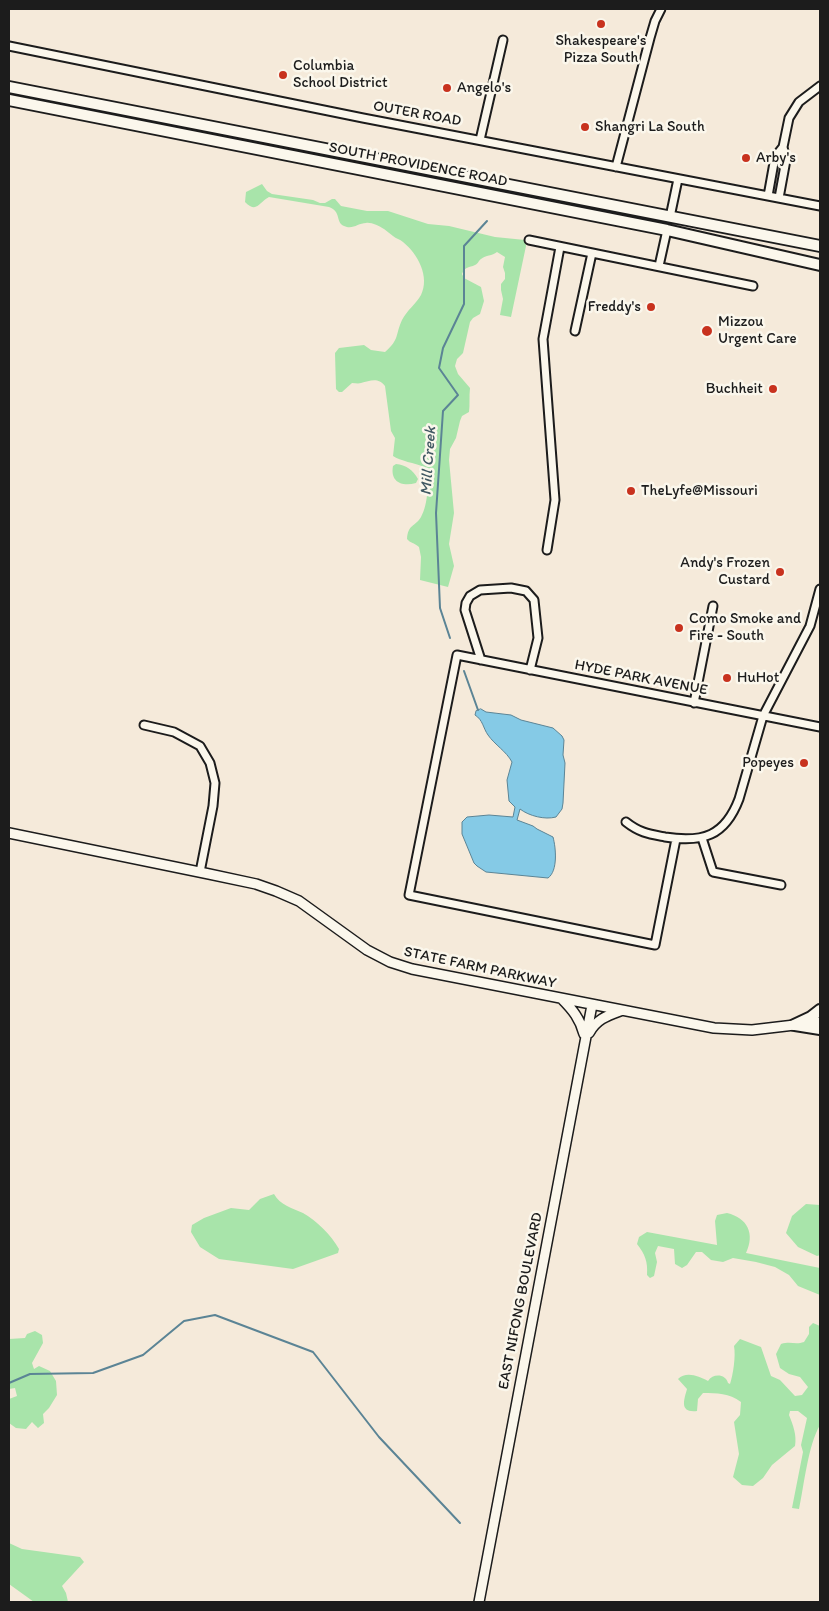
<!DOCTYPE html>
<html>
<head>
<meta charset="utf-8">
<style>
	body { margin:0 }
	#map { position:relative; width:829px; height:1611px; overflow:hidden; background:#f5eada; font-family:Itim,sans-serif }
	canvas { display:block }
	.frame { position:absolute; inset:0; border:10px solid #1c1c1c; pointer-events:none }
</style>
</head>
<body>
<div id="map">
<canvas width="829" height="1611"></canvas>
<div class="frame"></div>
</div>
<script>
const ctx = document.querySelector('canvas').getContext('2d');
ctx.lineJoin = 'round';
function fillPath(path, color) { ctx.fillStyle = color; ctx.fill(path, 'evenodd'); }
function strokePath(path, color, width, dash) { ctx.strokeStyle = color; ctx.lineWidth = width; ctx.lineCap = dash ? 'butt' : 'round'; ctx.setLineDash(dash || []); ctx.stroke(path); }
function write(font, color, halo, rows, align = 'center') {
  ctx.font = font + ' Itim,sans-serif'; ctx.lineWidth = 5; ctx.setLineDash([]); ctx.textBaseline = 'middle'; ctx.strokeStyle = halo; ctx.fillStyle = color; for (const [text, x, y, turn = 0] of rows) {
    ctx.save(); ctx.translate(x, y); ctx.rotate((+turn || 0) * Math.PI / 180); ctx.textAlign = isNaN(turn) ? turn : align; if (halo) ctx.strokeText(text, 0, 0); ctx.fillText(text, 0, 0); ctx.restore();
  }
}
const green = new Path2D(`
	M262 184 267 191 272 194 313 200 320 203H325L332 199H335L341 206 367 211H388L428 224 449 226 495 237 525 240 526 246 511 317 500 315 503 299 501 290V284L505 279V273L503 267 505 257 497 252C492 256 486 255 481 259 479 260 478 264 475 265 469 268 465 266 462 274L464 278 481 287 484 301 480 314 473 318 470 322 463 353 457 359 455 366 458 374 470 388C469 396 470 405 469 412L462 416 460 421 456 438 450 449 449 460 454 513 449 544 454 566 448 587 420 580 421 557 419 547C415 543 410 543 407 539 408 524 415 527 421 517 428 505 430 479 424 467 415 463 400 461 393 456L395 438 391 431 385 386C378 377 370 381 361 383 358 384 355 383 352 383L342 392H339L336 389 335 353 339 348 364 345 371 350 385 352C400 339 395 335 402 320 407 310 416 304 421 295 430 277 418 254 403 242 400 239 396 239 393 236 390 234 387 231 384 229 379 226 371 222 366 223 358 223 353 230 344 226 335 222 342 212 329 207L269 197C259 202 257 214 245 202L246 192Z
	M396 464C406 465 413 470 418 479L416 483C402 487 390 482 393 466Z
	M274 1194C280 1205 292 1208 303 1213 317 1221 331 1235 339 1249L338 1253 293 1269 219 1259 200 1247 191 1232 192 1225 204 1218 231 1208 249 1210 260 1199Z
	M806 1204 820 1205V1255L817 1256 798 1247 786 1233 792 1216Z
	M727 1213C748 1218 755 1234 746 1253L820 1268V1295L798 1286 789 1275 775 1267 756 1262 733 1258 723 1262 711 1260 702 1252H696L687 1265 682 1268 675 1264 674 1249 658 1246 655 1253 657 1262 654 1276 650 1278 647 1275C648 1262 645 1254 637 1244L639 1237 647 1232 717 1245 715 1221 717 1215Z
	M813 1323 820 1326V1425C808 1445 804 1486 799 1509L792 1508 803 1452 801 1445 807 1418 798 1411H790L789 1415C793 1425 797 1435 795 1446L772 1465 763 1478 753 1486 742 1485 733 1477 739 1454 734 1422 740 1415 741 1402C729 1393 717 1393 703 1393L698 1399 697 1411C679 1413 684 1400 687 1389L678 1379C686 1371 699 1376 708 1381 713 1373 726 1374 728 1383L730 1384C733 1375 736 1356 734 1346L740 1339 761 1347 771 1376 780 1380 795 1396 802 1395 808 1387 800 1377 789 1374 780 1368 776 1354 781 1344C791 1341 795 1345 804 1342L809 1334V1327Z
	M35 1331 42 1335 43 1343 32 1363 34 1369 39 1366 50 1371 56 1381 57 1395 49 1408 43 1414 44 1423 38 1428 32 1422 26 1429 16 1428 9 1423V1399L17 1396 15 1388 9 1389V1339L25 1338 27 1334Z
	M9 1543 22 1549 80 1557 84 1562 62 1586 66 1593 68 1602H34L9 1584Z`);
const water = new Path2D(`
	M481 709 486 712 511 715 521 720 553 728 562 736 564 740 563 755 565 763 563 803 562 809 556 817C545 820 529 816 520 809L517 820 533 826 537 829 553 837C556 848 558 871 548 878L486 872 477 866 474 863 462 834V822L467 817 489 815 513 817 515 807 509 801 507 780 512 762C506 751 495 745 488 735 483 728 483 720 475 715L476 711Z`);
const stream = new Path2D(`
	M450 638 440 608 436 513 443 411 458 395 439 368 443 348 464 304V246L487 221
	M464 671 478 710
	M9 1383 30 1374 93 1373 143 1355 184 1321 215 1315 313 1352 379 1437 460 1523`);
const minor = new Path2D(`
	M9 46 363 118 820 206
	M480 140 503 40
	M616 167 650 38 655 21 661 9
	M768 196 775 157 783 147
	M779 198 786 160 783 147 789 118 799 102 820 86
	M670 217 678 179
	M529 240 753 286
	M659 266 667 230
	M575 331 592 253
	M547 550 555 500 543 339 560 247
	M481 660 465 610 466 603 470 596 480 590 511 588 526 591 534 600 538 638 530 670
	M694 703 713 606
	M144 725 174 732 200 746 210 763 215 783 213 806 200 872
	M626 822C640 833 649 834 665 837 703 843 725 836 739 799L763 716 810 626 820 589
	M702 838 713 872 781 885
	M676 839 655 945 409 895 457 655 820 727`);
const tertiary = new Path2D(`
	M9 833 209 874 256 884 276 891 299 901 367 950 390 962 412 969 714 1028 752 1030 820 1022
	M562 999C573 1010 580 1019 584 1034
	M589 1033C596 1020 606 1016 620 1011
	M479 1602 592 1005`);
const secondary = new Path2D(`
	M9 87 820 246
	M9 100 667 230 820 265`);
const primary = new Path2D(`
	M794 1025 811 1017 820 1010
	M795 1025 820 1029`);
const markers = [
	[601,24,5,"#c8321e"],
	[283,75,5,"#c8321e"],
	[447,88,5,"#c8321e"],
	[585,127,5,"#c8321e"],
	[746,158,5,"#c8321e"],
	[651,307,5,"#c8321e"],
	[707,331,6,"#c8321e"],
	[773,389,5,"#c8321e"],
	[631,491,5,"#c8321e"],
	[780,572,5,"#c8321e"],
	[679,628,5,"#c8321e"],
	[727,678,5,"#c8321e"],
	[804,763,5,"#c8321e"]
];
const poiNames = [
	["Shakespeare's",601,41,"center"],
	["Pizza South",601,58,"center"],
	["Columbia",293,66],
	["School District",293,83],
	["Angelo's",457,88],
	["Shangri La South",595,127],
	["Arby's",756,158],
	["Freddy's",641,307,"right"],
	["Mizzou",718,322],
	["Urgent Care",718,339],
	["Buchheit",763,389,"right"],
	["TheLyfe@Missouri",641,491],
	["Andy's Frozen",770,563,"right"],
	["Custard",770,580,"right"],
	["Como Smoke and",689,619],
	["Fire - South",689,636],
	["HuHot",737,678],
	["Popeyes",794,763,"right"]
];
const streetNames = [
	["OUTER ROAD",417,114,10],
	["SOUTH PROVIDENCE ROAD",418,165,11],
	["HYDE PARK AVENUE",641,678,11],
	["STATE FARM PARKWAY",480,968,12],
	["EAST NIFONG BOULEVARD",521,1301,-79]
];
const waterNames = [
	["Mill Creek",429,461,-86]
];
fillPath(green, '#a8e4aa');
fillPath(water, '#85cae6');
strokePath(water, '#5b8495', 1);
strokePath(stream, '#5b8495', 2);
strokePath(minor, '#1c1c1c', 11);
strokePath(tertiary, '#1c1c1c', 12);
strokePath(secondary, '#1c1c1c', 14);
strokePath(primary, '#1c1c1c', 14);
strokePath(minor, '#fbf7ec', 7);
strokePath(tertiary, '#fbf7ec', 9);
strokePath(secondary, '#fbf7ec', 10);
strokePath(primary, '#fbf7ec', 10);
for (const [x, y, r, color] of markers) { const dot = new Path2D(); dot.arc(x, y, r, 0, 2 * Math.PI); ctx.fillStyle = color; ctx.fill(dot); strokePath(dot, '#fbf7ec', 2); }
write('15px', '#1c1c1c', '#fbf7ec', poiNames, 'left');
write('15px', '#1c1c1c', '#fbf7ec', streetNames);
write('italic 16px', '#415963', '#fbf7ec', waterNames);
</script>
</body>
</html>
